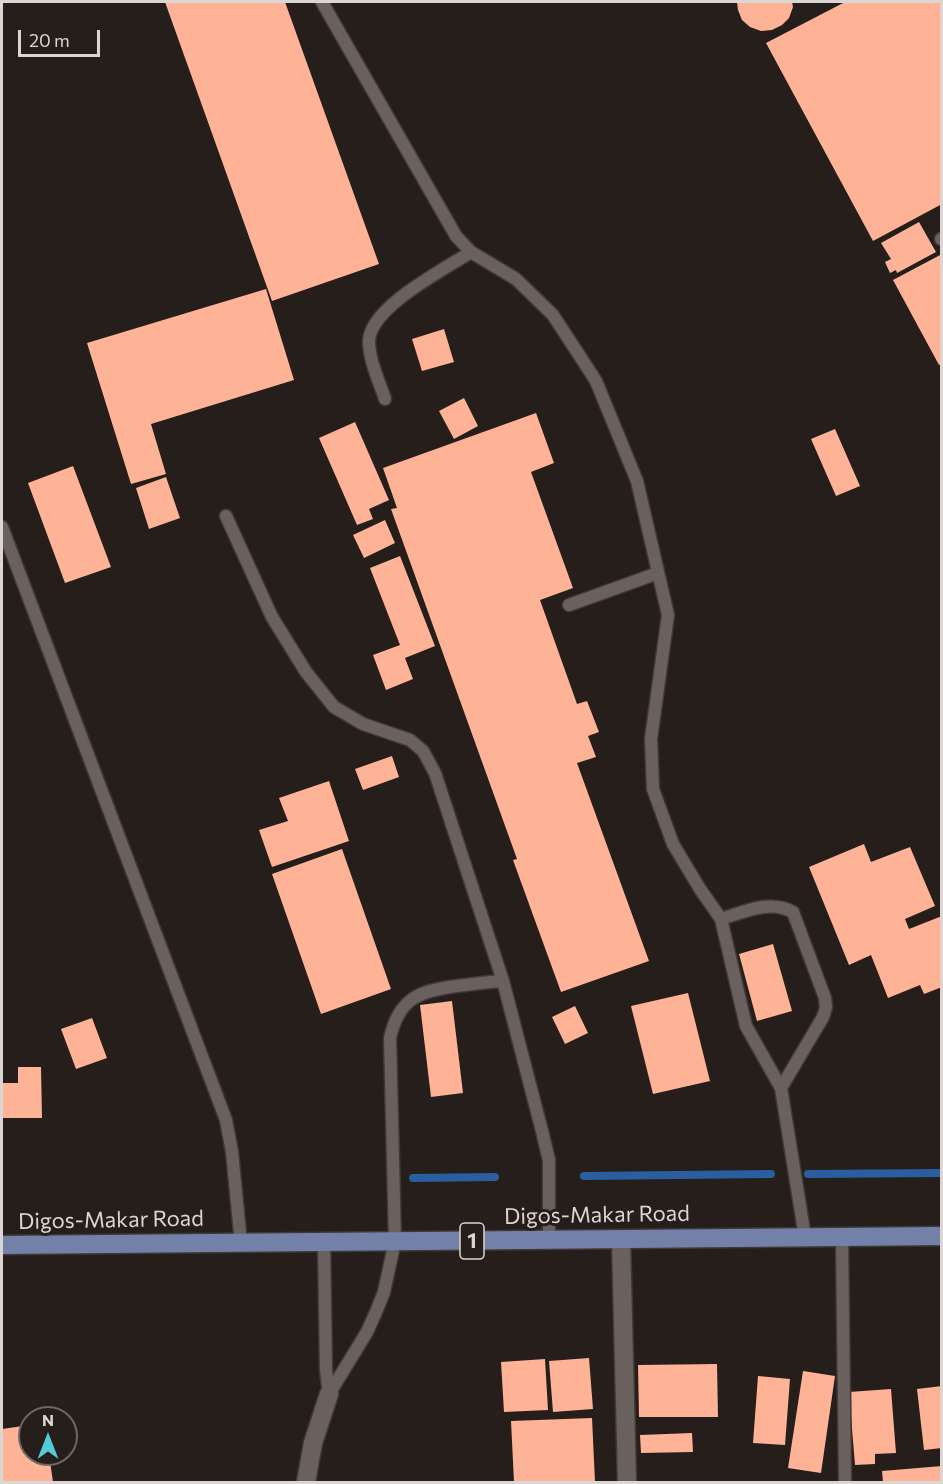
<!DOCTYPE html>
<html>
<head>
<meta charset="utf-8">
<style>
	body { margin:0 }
	#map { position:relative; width:943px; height:1484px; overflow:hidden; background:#251e1b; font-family:Commissioner,sans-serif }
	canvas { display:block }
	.frame { position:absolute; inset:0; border:3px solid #dbd6d4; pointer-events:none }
	.north { position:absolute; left:18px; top:1406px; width:60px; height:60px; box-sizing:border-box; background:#251e1b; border:2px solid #6e6865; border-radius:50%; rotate:0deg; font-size:16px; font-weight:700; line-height:24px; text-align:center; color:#dbd6d4 }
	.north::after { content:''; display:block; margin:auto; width:21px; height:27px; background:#52ccd6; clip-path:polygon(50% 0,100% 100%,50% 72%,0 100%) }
	.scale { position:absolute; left:18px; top:30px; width:82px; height:27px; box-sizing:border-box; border:3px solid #dbd6d4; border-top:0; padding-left:8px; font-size:18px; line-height:21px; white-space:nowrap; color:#dbd6d4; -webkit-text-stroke:4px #251e1b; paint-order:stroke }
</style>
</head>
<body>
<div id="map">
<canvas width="943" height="1484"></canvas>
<div class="frame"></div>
<div class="north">N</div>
<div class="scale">20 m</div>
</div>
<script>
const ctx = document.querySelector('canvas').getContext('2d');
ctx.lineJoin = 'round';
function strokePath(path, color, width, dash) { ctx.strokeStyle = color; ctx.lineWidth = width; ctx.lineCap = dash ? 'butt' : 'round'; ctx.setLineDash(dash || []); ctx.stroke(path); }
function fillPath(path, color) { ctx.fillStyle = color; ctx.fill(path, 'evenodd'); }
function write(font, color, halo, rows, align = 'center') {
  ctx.font = font + ' Commissioner,sans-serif'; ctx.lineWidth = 6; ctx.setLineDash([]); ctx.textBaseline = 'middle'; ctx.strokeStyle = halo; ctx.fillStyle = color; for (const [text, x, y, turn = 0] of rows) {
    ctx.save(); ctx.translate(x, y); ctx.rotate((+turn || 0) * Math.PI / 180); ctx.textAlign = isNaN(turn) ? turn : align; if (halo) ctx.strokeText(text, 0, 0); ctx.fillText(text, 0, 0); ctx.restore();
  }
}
const stream = new Path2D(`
	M808 1174 942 1173
	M584 1176 771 1174
	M413 1178 495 1177`);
const building = new Path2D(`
	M165 2H285L379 264 272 301Z
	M737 2H792L793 7 789 18 782 25 772 30 761 31 750 27 742 20 738 10Z
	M845 2H942V204L873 241 766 43Z
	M919 222 936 252 897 273 896 270 890 273 885 262 891 259 881 243Z
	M942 254V364L939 365 893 280Z
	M266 289 294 380 151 424 166 474 131 484 87 343Z
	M444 329 454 362 422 371 412 339Z
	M464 398 478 426 454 439 439 411Z
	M536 413 554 463 531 472 573 588 540 600 577 704 587 701 599 732 588 736 596 757 577 763 649 961 561 992 513 860 517 859 391 509 397 508 383 468Z
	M355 422 389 500 369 509 373 519 357 525 319 438Z
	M835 429 860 486 836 496 811 439Z
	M73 466 111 567 65 583 28 483Z
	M166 477 180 518 149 529 136 488Z
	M385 520 395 543 364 558 353 535Z
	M400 556 435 646 405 658 413 679 386 690 373 655 400 645 370 568Z
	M392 756 399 777 363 790 355 769Z
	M329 781 349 841 272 867 259 830 288 821 279 798Z
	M864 844 871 862 910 847 935 906 905 919 909 929 942 916V987L924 994 920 985 888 998 871 955 849 965 809 867Z
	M342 849 391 989 321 1014 272 874Z
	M773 944 792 1011 757 1021 739 954Z
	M688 993 710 1081 653 1094 631 1006Z
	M452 1001 463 1093 431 1097 420 1005Z
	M575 1006 588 1033 565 1044 552 1017Z
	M92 1018 107 1058 76 1069 61 1029Z
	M18 1067H41L42 1118H2V1083H18Z
	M589 1358 593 1409 553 1412 549 1361Z
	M545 1359 548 1410 504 1412 501 1362Z
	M717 1364 718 1417H639L638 1365Z
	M803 1371 835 1376 821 1473 788 1468Z
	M758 1376 790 1379 785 1445 753 1443Z
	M942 1386V1448L924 1450 917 1389Z
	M891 1389 896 1453 875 1454V1464L855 1465 849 1392Z
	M592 1418 595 1482H514L511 1421Z
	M30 1425V1454H49L53 1482H2V1429Z
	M692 1433 693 1452 641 1453 640 1435Z
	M942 1466V1482H883L882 1471Z`);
const lane = new Path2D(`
	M322 2 456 236 471 252 516 279 553 315 596 381 637 481 668 615 651 739 653 789 673 844 700 889 721 919 746 1026 781 1088 805 1237
	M941 239H942
	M385 399C379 381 369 360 369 341 370 307 445 269 471 252
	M226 516 272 617 306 672 334 707 363 724 410 740 423 751 435 773 503 981 542 1131 549 1160V1240
	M2 527 226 1120 232 1152 241 1243
	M569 605 658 573
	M721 919C744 912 770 899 793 912L825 998 826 1007 823 1017 781 1088
	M842 1237 845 1482
	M324 1242 326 1370 329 1394
	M329 1394 367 1332 376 1312 384 1292 395 1241 390 1038C399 998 419 991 457 986 472 984 488 982 503 981`);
const street = new Path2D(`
	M621 1239 627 1482
	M306 1482 313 1443 329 1394`);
const primary = new Path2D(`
	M2 1245 942 1236`);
const shields = [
	[472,1241,24]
];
const shieldNames = [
	["1",472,1241]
];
const streetNames = [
	["Digos-Makar Road",597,1215,-1],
	["Digos-Makar Road",111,1220,-1]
];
strokePath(stream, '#2a5ea0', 8);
fillPath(building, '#feb397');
strokePath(lane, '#3f3937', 15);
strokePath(street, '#3f3937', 21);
strokePath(primary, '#3f3937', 21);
strokePath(lane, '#6a615e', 12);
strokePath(street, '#6a615e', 18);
strokePath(primary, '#7380a8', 18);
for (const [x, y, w] of shields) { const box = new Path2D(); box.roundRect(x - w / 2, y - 18, w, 36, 4.5); ctx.fillStyle = '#251e1b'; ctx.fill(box); strokePath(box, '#dbd6d4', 1.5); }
write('bold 21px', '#dbd6d4', null, shieldNames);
write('22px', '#dbd6d4', '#251e1b', streetNames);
</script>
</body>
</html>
